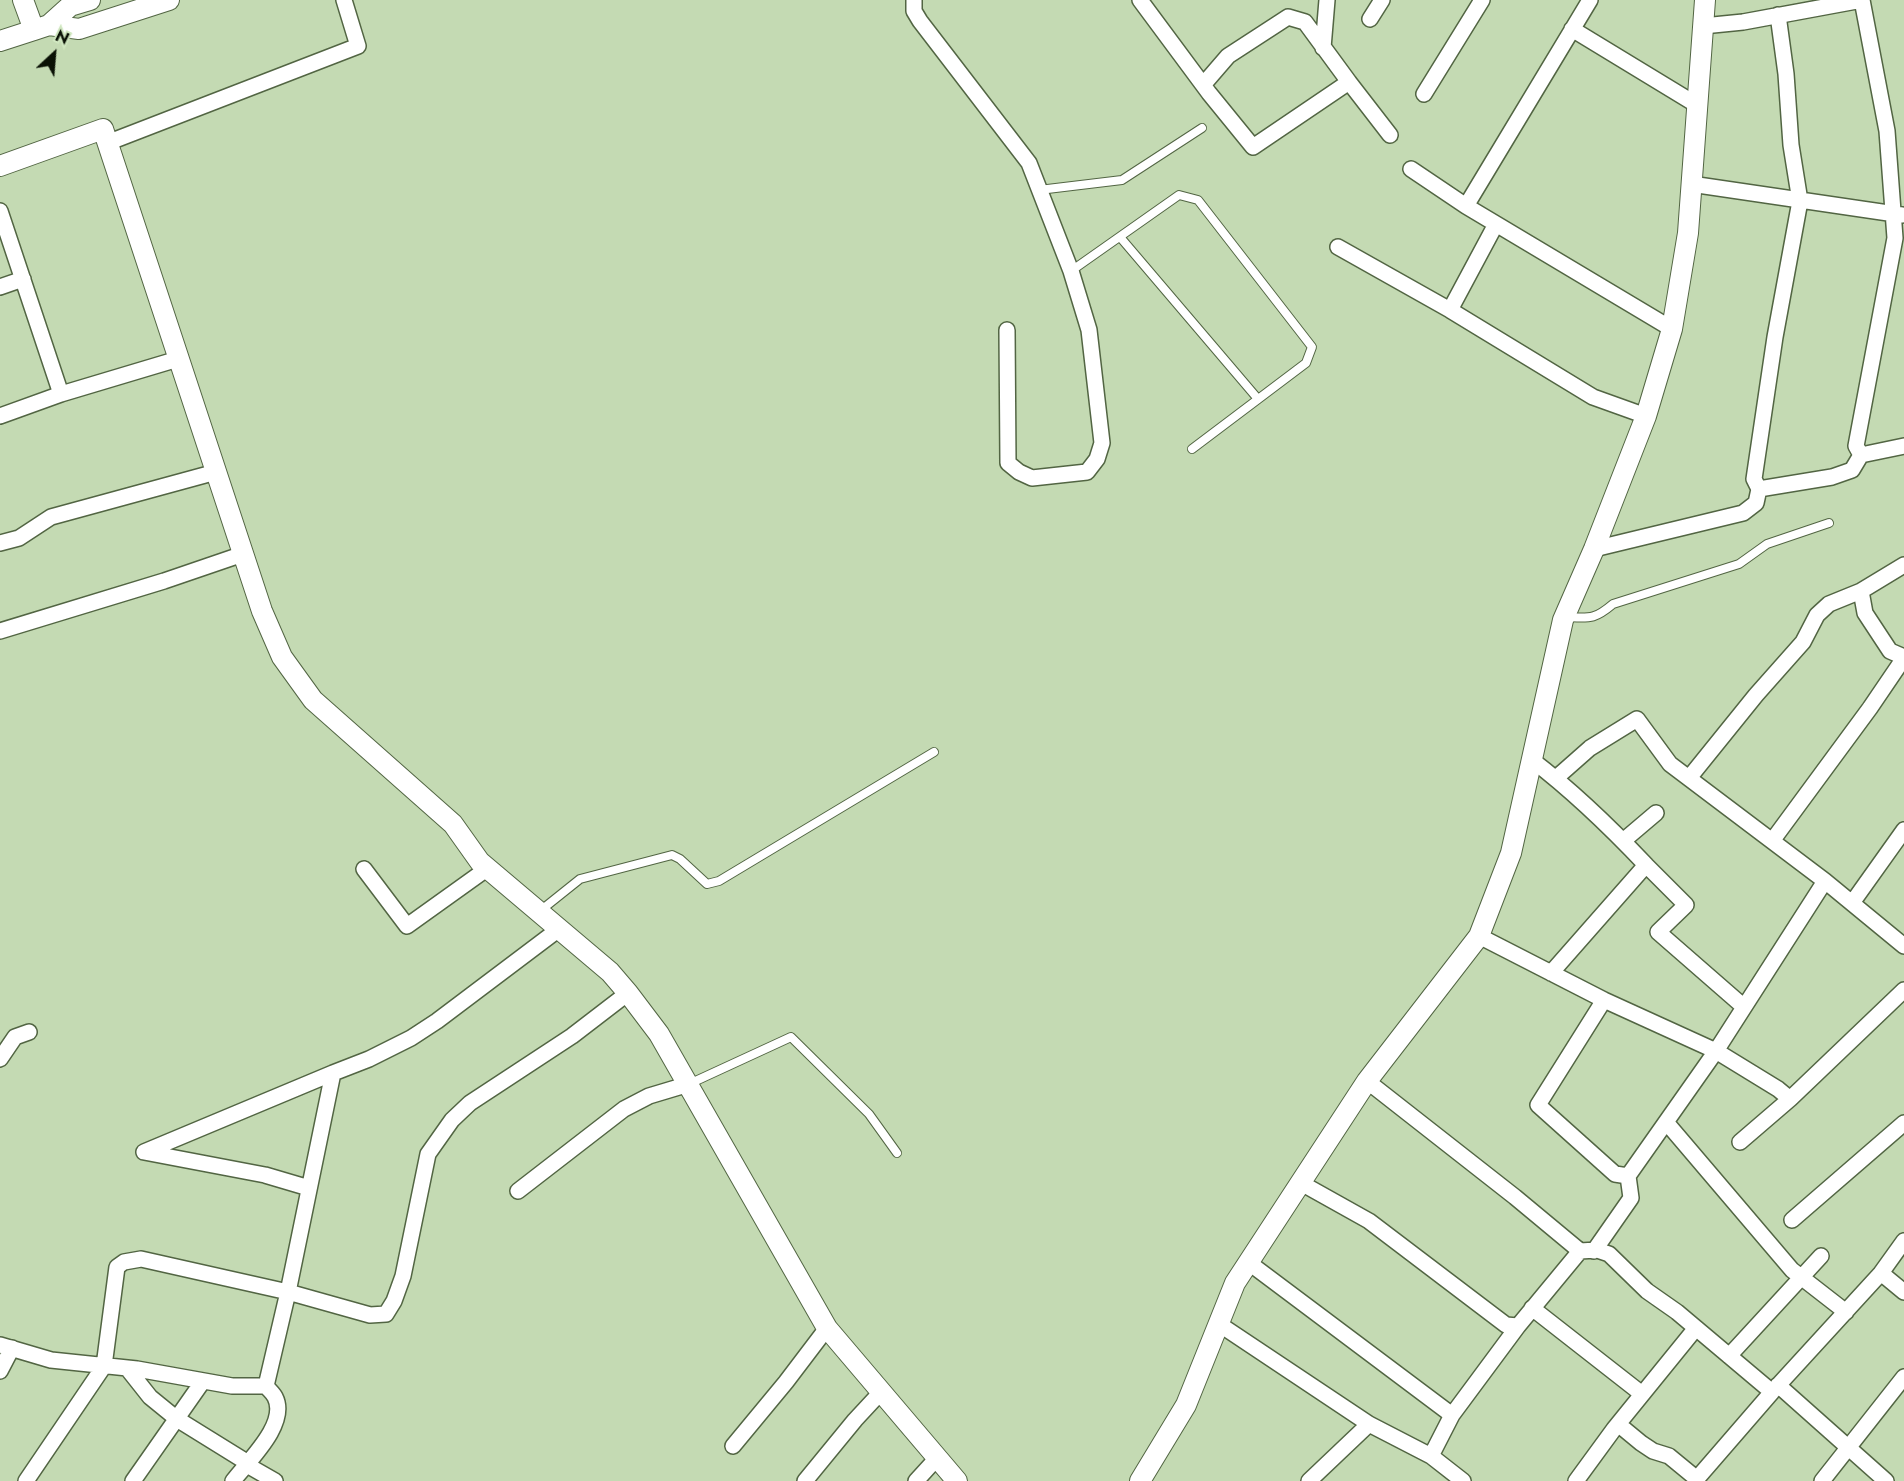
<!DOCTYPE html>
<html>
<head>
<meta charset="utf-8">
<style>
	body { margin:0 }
	#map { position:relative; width:1904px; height:1481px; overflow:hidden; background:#c4dab3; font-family:Jost,sans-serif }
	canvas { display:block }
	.north { position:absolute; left:24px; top:24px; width:60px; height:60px; -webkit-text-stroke:4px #d0e7c0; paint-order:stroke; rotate:26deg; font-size:16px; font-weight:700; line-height:24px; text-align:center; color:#0a1105 }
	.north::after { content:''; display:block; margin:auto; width:21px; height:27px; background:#0a1105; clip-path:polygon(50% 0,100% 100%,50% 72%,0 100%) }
</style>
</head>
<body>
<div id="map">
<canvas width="1904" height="1481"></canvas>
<div class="north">N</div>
</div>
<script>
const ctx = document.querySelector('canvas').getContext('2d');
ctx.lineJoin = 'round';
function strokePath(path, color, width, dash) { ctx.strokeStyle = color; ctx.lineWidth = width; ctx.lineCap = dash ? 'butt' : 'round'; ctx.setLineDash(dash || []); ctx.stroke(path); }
const service = new Path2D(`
	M1039 190 1122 180 1202 128
	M1120 237 1258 399
	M1071 271 1179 195 1198 200 1312 347 1306 363 1192 449
	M1566 617C1590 618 1594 620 1613 604L1739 564 1767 544 1829 523
	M540 911 580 879 672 855 680 859 707 884 719 881 934 752
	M689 1084 791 1037 869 1114 897 1153`);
const minor = new Path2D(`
	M914 0V11L920 21 1029 163 1071 271 1089 330 1102 443 1097 459 1087 472 1032 478 1019 472 1008 463 1007 330
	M1140 0 1209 93 1253 147 1349 82
	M1862 0 1887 131 1895 238 1856 446 1861 455 1904 446
	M1778 15 1786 74 1791 145 1800 201 1775 337 1754 479 1759 489 1832 477 1852 470 1861 455
	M1370 19 1382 0
	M1703 26 1743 22 1862 0
	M1572 29 1697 105
	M1323 48 1327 0
	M1203 85 1228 56 1288 17 1305 22 1349 82 1390 135
	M1424 94 1482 0
	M107 143 358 46 344 0
	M1411 169 1466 206 1672 329
	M1691 184 1902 215
	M1466 206 1590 0
	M0 211 61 394 0 416
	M1338 247 1450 310 1593 397 1646 416
	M0 287 23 279
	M1450 310 1496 224
	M61 394 178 359
	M0 543 19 538 51 517 216 472
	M1594 549 1743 513 1756 503 1759 489
	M1904 565 1861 591 1865 613 1890 651 1904 657
	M0 631 164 581 243 554
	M1532 760C1574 792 1610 827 1646 865L1551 973
	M1556 778 1590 748 1637 719 1670 764 1825 881 1904 946
	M1689 778 1756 695 1803 642 1817 615 1829 604 1861 591
	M1623 841 1656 813
	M1772 841 1870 708 1904 658
	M1646 865 1686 905 1658 932 1744 1007
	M364 869 407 926 488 868
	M1852 903 1904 830
	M1479 936 1604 1000 1716 1051 1825 881
	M1604 1000 1538 1105 1615 1174 1628 1176 1716 1051 1778 1089 1790 1099 1904 990
	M0 1059 15 1037 29 1032
	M333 1073 369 1059 411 1038 437 1021 559 929
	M1367 1081 1515 1197 1580 1251 1597 1250 1609 1254 1647 1291 1677 1312 1772 1392 1695 1481
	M1666 1122 1792 1270 1846 1312
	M1740 1142 1790 1099
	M1301 1183 1369 1221 1506 1325 1518 1326 1580 1251
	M518 1191 624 1109 649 1096 689 1084
	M1792 1220 1904 1123
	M1594 1251 1631 1198 1628 1176
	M1248 1262 1452 1415 1431 1456 1463 1481
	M1881 1273 1904 1292
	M1532 1308 1642 1394
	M1219 1324 1369 1424 1431 1456
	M0 1345 51 1360 137 1369 232 1386H266
	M1729 1356 1821 1256
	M127 1368 150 1397 177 1419 248 1463
	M0 1371 12 1348
	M1778 1385 1886 1481
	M1772 1392 1881 1273 1904 1241
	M1452 1415 1518 1326
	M1618 1424 1641 1443 1653 1451 1669 1456 1697 1479
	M733 1446 786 1382 827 1328
	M247 1465 275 1481
	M26 1481 104 1366 117 1267 124 1262 141 1259 288 1292 333 1073 144 1152 265 1175 309 1188
	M133 1481 203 1381
	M233 1481C247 1462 289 1424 275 1397 273 1393 269 1390 266 1386L288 1292 370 1315 386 1314 394 1301 403 1276 428 1154 452 1120 470 1103 572 1036 628 993
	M805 1481 855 1420 881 1392
	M916 1481 937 1458
	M1309 1481 1369 1424
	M1576 1481 1614 1429 1696 1328
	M1822 1481 1904 1377`);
const tertiary = new Path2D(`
	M23 0 34 30 49 25 70 6 90 0
	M49 25 79 29 169 0
	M0 41 34 30
	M0 166 103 129 262 611 282 657 313 700 453 824 480 862 610 972 628 993 659 1034 827 1328 957 1481
	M1140 1481 1186 1405 1235 1283 1367 1081 1479 936 1511 853 1563 620 1594 549 1646 416 1672 329 1688 233 1705 0`);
strokePath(service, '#526543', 10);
strokePath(minor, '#526543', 18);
strokePath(tertiary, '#526543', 22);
strokePath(service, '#fff', 8);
strokePath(minor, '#fff', 15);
strokePath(tertiary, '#fff', 20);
</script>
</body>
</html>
